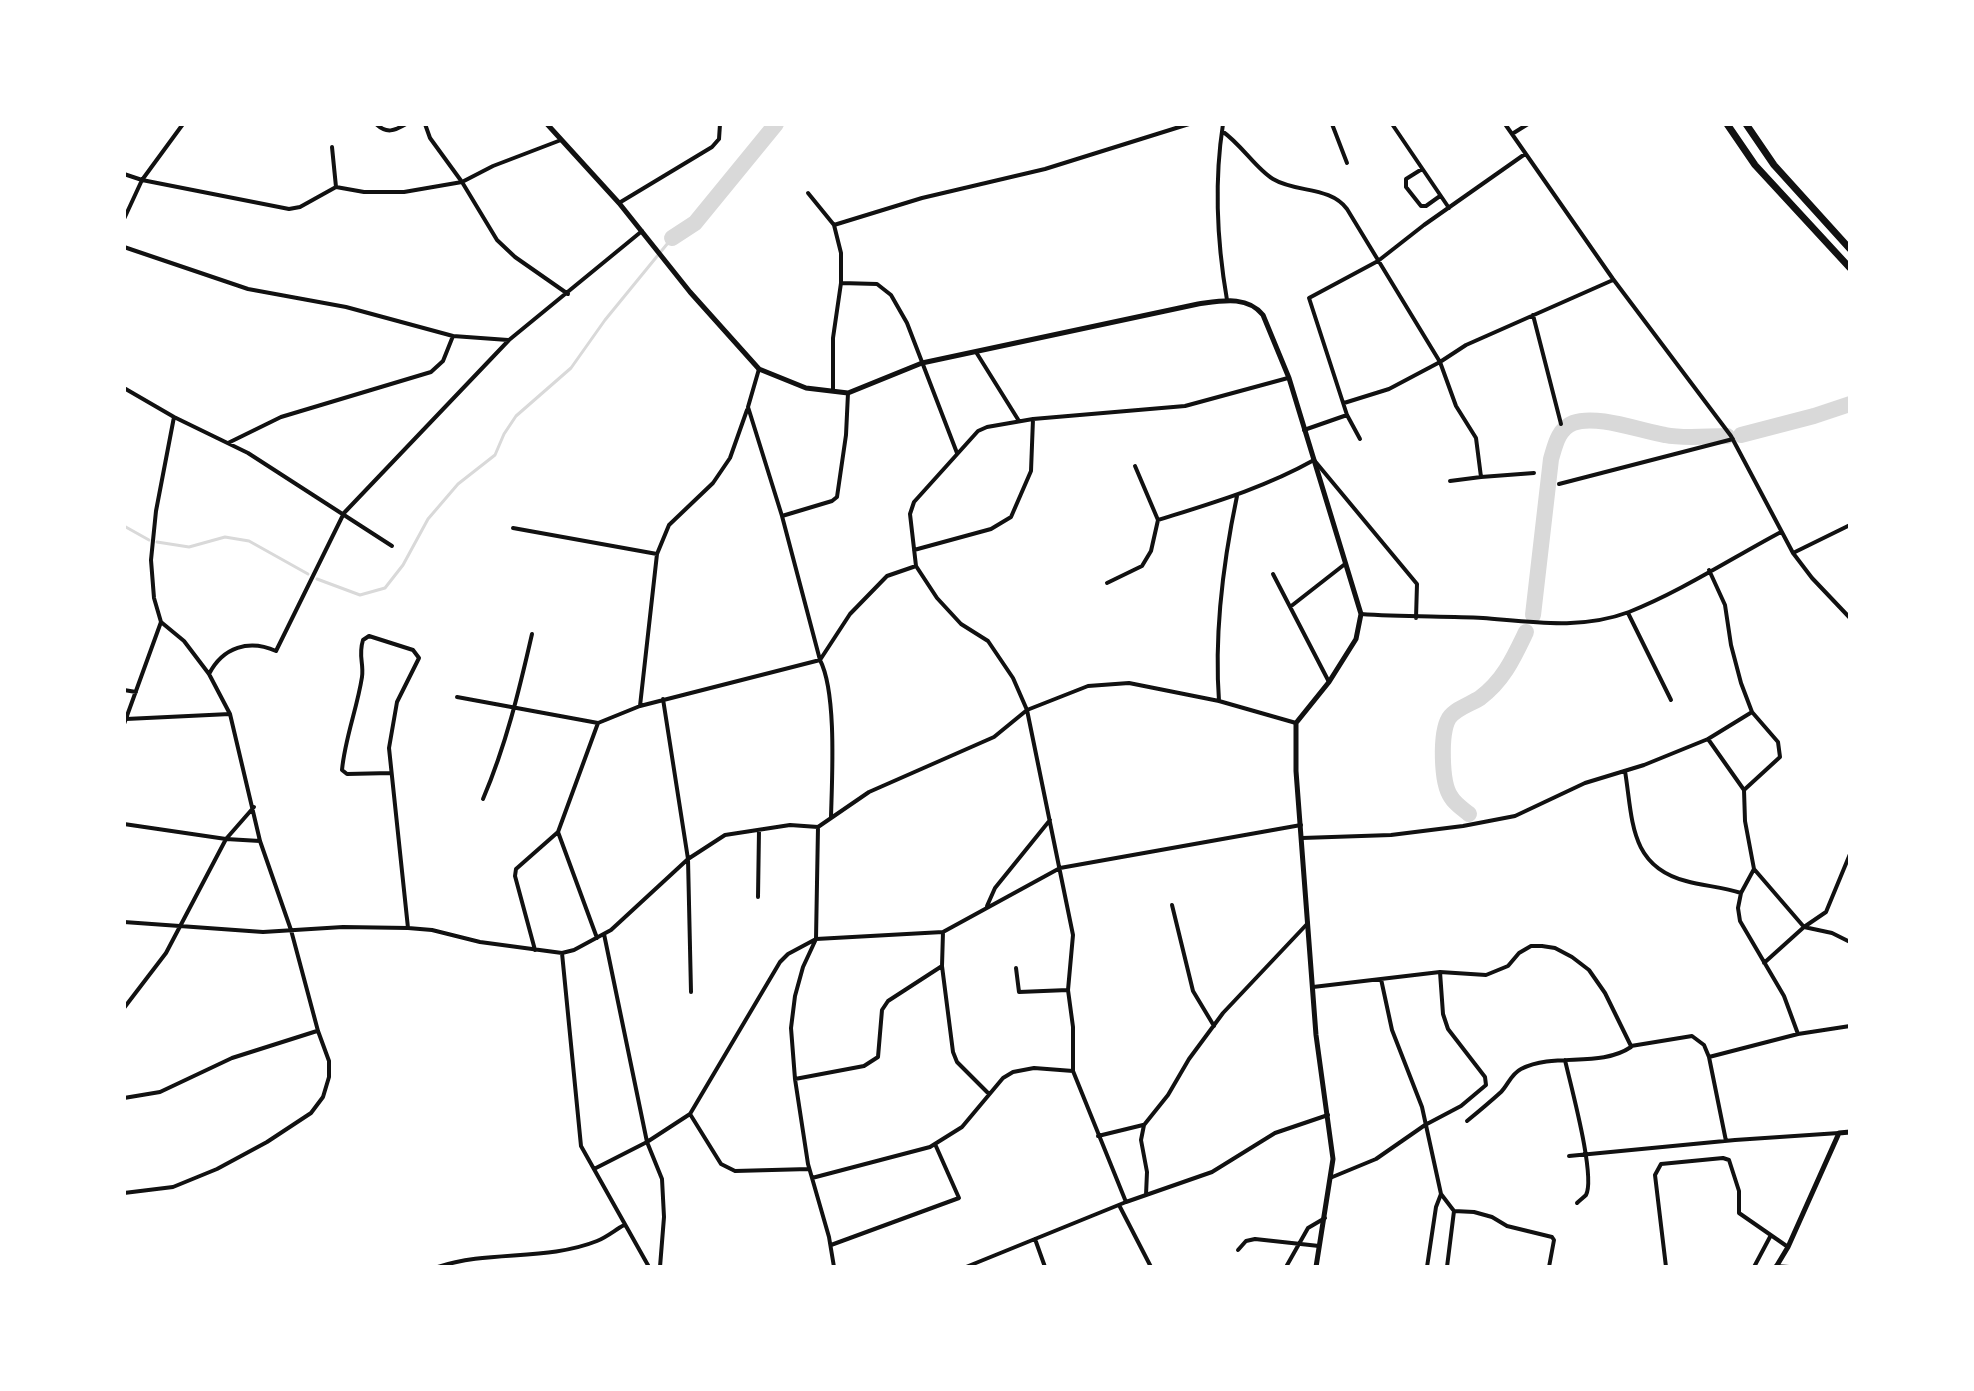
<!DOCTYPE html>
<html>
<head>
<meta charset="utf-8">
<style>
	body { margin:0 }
	#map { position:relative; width:1974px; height:1391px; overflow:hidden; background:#fff; font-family:"Libre Baskerville",serif }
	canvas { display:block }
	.frame { position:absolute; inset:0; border:126px solid #fff; pointer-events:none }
</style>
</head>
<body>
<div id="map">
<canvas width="1974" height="1391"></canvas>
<div class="frame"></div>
</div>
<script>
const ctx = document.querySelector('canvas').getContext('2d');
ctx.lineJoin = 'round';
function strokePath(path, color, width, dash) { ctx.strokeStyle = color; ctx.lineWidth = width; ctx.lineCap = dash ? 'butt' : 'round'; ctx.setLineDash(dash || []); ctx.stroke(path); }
const stream = new Path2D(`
	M124 526 149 540
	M157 542 189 547 225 537 249 541 308 574
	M317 579 360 595 385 588 403 565 428 519 458 484 495 455 504 434 516 416 571 368 605 320 672 238`);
const river = new Path2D(`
	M672 238 695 223 776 124
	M1741 435 1814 416 1850 404
	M1533 615 1551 459C1555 446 1558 429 1573 423 1597 414 1640 431 1665 435 1684 439 1707 436 1727 436
	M1469 814C1463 809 1455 804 1451 797 1441 783 1440 733 1449 718 1456 708 1471 704 1480 698 1504 680 1514 657 1526 632`);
const minor = new Path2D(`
	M376 124C387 134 394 131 406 124
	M425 124 430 138 462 182 497 240 515 257 568 294
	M1223 124C1214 182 1217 242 1227 300
	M1332 124 1347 163
	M1392 124 1449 208
	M1505 124 1613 279 1731 436 1793 553 1812 578 1850 618
	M1222 131C1242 145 1256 169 1273 179 1296 193 1330 186 1347 209L1440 362 1456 406 1476 438 1481 477 1450 481
	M1512 134 1528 124
	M332 147 336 187
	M1422 169 1406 179V187L1421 206H1426L1440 196
	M124 174 142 180 289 209 300 207 336 187 364 192H404L462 182 493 166 561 140
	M808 193 834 225 841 253V283L833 338V391
	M619 203 712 147 719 139 720 124
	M124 219 142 180 183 124
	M834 225 922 198 1045 169 1189 124
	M124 247 248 289 346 307 453 336
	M841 283 877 284 891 295 907 323 957 453
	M1533 315 1561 424
	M976 352 1019 421
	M759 369 748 407 782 516 820 660C837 693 832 778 831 817
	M124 388 174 417 248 453 392 546
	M1344 403 1389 389 1440 362 1466 345 1613 280
	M1304 430 1347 415
	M1360 439 1347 415 1309 298 1378 261 1424 225 1525 154
	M228 443 281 417 431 372 443 361 453 336 508 340
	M1481 477 1534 473
	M1559 484 1733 439
	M782 516 832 501 837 497 846 435 848 393
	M1158 520C1212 503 1264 488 1314 460L1417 584 1416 618
	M513 528 657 554
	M914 550 991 529 1011 517 1031 471 1033 419
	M1793 553 1850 525
	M1709 570 1725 605 1731 645 1741 683 1752 712 1778 742 1780 757 1744 790
	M1273 574 1329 682
	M1107 583 1142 566 1151 551 1158 520 1135 466
	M1290 607 1345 564
	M1628 613 1671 700
	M1361 614C1402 617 1443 616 1483 618 1533 622 1581 630 1629 612 1680 592 1732 558 1781 532
	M209 674C223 647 249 639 276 651L344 513 509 340 642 231
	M124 690 136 692
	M457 697 598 723
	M663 699 688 859 691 992
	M1219 701C1214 633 1223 563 1237 496
	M640 706 657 554 669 525 713 483 730 458 747 410
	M126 719 230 714
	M124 724 161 622 154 598 151 560 156 511 174 417
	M1708 739 1744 790 1745 821 1754 869 1741 893 1738 908 1740 921 1784 996 1798 1034
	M1625 771C1633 820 1629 866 1686 881 1704 886 1723 887 1741 893
	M391 773 347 774 342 770C345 738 357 709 362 677 364 663 358 656 363 640L369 636 413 650 419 658 397 702 389 748 408 928
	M483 799C506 745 519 691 532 634
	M124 824 226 839 260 841
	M818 827 816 939 803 967 795 996 791 1028 795 1079 808 1164 829 1237 834 1267
	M558 832 597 938
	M1302 838 1391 835 1463 826 1515 816 1585 783 1644 765 1708 739 1752 712
	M1754 869 1804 927 1832 933 1850 942
	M758 897 759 830
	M1172 905 1193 991 1214 1026
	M987 906 995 888 1050 820
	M124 922 263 932 343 927 408 928 432 930 480 942 562 953 574 950 611 930 688 859 725 835 790 825 818 827 869 792 994 737 1027 710 1088 686 1129 683 1219 701 1296 723
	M943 932 942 966 953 1052 957 1062 989 1094
	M604 934 647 1142 662 1179 664 1217 660 1267
	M535 950 515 876 516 869 558 832 598 723 640 706 820 660 850 614 887 576 916 566
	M562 953 581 1146 649 1267
	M1764 963 1804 927 1826 912 1850 854
	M1016 968 1019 992 1068 990
	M1381 979 1392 1030 1422 1107 1441 1194 1436 1207 1427 1267
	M1313 987 1440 972 1486 975 1508 966 1519 953 1531 946H1542L1555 948 1572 957 1589 970 1605 993 1631 1046 1692 1036 1704 1045 1709 1057 1726 1141
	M124 1008 166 953 226 839 254 807
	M1709 1057 1798 1034 1850 1026
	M1565 1060C1570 1083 1596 1176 1586 1195 1584 1197 1579 1201 1577 1203
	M795 1079 864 1066 878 1057 882 1010 888 1001 942 966
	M124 1098 160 1092 232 1058 317 1031
	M690 1114 721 1164 735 1171 809 1169
	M1467 1121C1478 1112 1490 1102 1501 1092 1508 1085 1511 1074 1521 1069 1555 1052 1600 1068 1631 1047
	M1098 1136 1143 1125
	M1569 1156 1735 1140 1839 1133
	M594 1169 647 1142 690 1114 780 962 788 954 816 939 943 932 1060 868 1301 825
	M812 1178 930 1147 962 1127 1003 1078 1013 1072 1034 1068 1073 1071
	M1330 1178 1376 1159 1425 1125 1461 1106 1486 1085 1485 1077 1448 1029 1443 1014 1440 972
	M124 1193 173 1187 217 1169 267 1142 311 1113 323 1097 329 1077V1061L318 1031 291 930 260 841 230 714 209 674 184 641 161 622
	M1441 1194 1454 1211 1447 1267
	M1146 1195 1147 1172 1141 1140 1144 1125 1168 1095 1189 1059 1223 1013 1308 923
	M1126 1202 1073 1071V1027L1068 990 1073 935 1027 710 1013 678 988 641 961 624 937 598 916 566 910 514 914 502 978 431 987 427 1033 419 1185 406 1288 378
	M1119 1205 1151 1267
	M1454 1211 1474 1212 1492 1217 1507 1226 1552 1237 1554 1240 1549 1267
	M1035 1239 1045 1267
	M831 1245 959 1198 935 1144
	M1238 1250 1246 1241 1255 1239 1319 1246
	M1776 1266 1789 1267
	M438 1267C489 1250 547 1261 597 1241 607 1237 615 1230 624 1225
	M966 1267 1126 1202 1212 1172 1275 1133 1328 1115
	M1286 1267 1308 1228 1325 1218
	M1666 1267 1655 1175 1661 1164 1723 1158 1729 1160 1739 1191V1213L1788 1247
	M1754 1267 1771 1235`);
const tertiary = new Path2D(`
	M547 124 619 203 690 292 759 369 806 388 848 393 922 363 1198 304C1221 301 1247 295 1263 315L1289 378 1361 614 1356 639 1329 682 1296 723V771L1316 1035 1333 1159 1316 1267
	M1776 1267 1788 1247 1839 1133 1850 1132`);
const primary = new Path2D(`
	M1727 124 1755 165 1850 268
	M1746 124 1774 165 1850 249`);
strokePath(stream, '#d9d9d9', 3);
strokePath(river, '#d9d9d9', 16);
strokePath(minor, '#111', 4);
strokePath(tertiary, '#111', 5);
strokePath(primary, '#111', 7);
</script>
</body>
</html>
